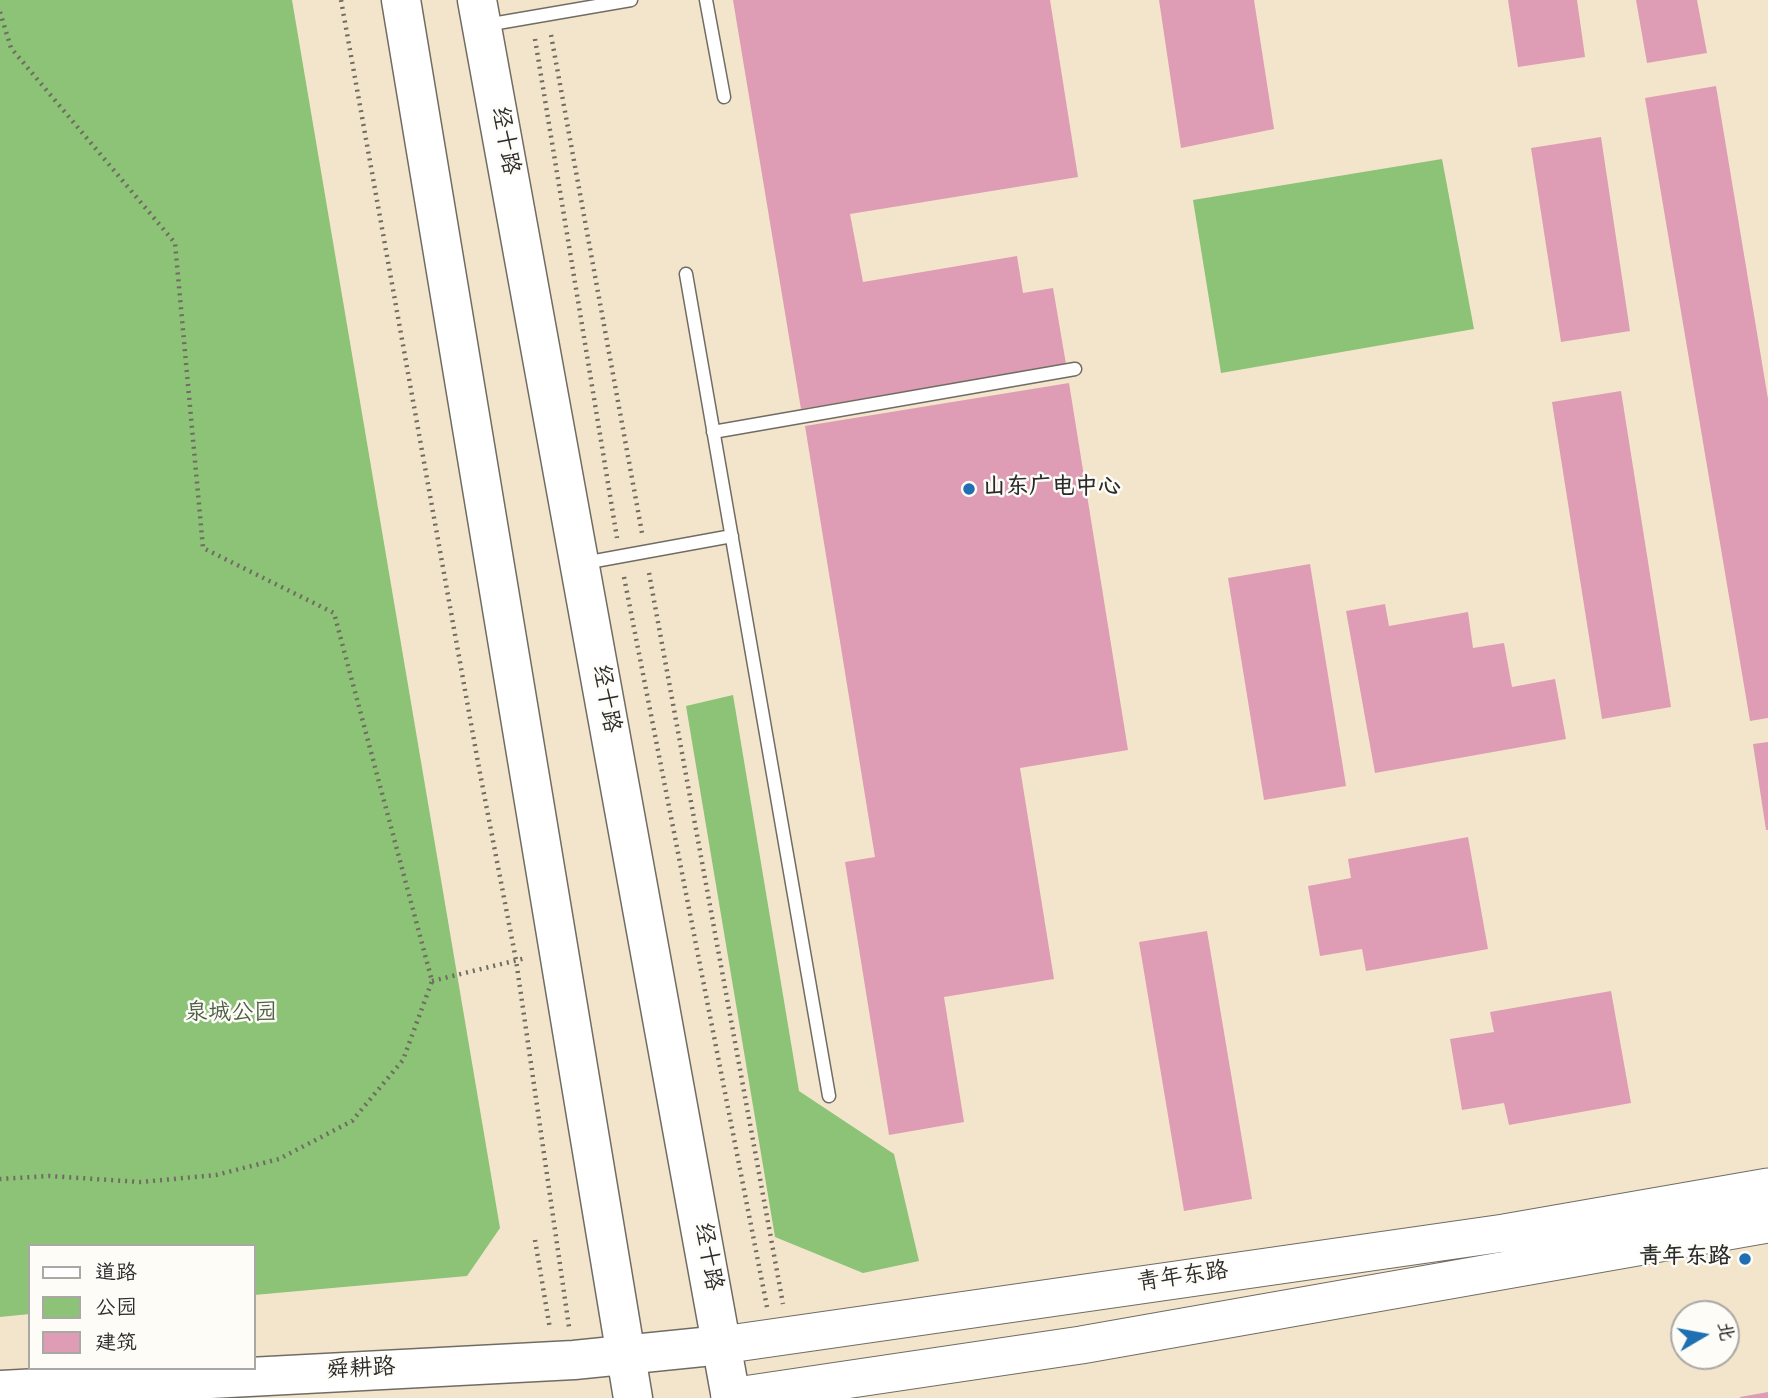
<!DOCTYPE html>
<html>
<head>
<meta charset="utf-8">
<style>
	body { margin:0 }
	#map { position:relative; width:1768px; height:1398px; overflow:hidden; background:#f3e5cb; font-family:"Indie Flower","LXGW WenKai TC",sans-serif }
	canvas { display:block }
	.legend { position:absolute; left:28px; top:1244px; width:228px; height:126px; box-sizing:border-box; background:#fdfcf7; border:2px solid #a9a8a5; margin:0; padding:9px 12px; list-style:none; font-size:21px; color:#2b2b2b }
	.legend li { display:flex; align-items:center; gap:14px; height:35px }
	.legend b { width:35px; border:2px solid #a9a8a5 }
	.north { position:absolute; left:1670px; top:1300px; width:70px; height:70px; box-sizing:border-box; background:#fdfcf7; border:2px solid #a9a8a5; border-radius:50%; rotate:80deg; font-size:19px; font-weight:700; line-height:28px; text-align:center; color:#2b2b2b }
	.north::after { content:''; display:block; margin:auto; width:24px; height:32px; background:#1f6fb2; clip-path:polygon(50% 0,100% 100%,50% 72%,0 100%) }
</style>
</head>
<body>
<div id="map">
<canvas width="1768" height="1398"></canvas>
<ul class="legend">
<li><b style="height:9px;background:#fff"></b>道路</li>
<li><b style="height:19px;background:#8cc376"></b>公园</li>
<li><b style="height:19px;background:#de9db4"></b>建筑</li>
</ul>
<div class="north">北</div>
</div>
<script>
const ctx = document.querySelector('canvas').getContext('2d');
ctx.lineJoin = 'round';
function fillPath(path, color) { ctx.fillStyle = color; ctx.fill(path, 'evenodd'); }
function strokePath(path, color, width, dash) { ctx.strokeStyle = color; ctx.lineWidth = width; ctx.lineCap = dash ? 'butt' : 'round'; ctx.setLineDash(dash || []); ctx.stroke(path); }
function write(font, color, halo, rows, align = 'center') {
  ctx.font = font + ' "Indie Flower","LXGW WenKai TC",sans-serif'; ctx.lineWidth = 5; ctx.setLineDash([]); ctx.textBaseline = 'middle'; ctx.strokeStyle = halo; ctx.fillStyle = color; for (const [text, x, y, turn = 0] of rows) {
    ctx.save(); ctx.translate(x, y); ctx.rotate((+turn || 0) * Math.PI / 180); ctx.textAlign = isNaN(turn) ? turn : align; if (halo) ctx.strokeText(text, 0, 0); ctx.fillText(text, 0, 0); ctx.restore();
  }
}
const green = new Path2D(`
	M0 0H292L500 1228 467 1276 254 1295V1246H30V1314L0 1317Z
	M1442 159 1474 329 1221 373 1193 200Z
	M733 695 799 1091 894 1154 919 1261 863 1273 775 1237 686 706Z`);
const building = new Path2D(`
	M733 0H1050L1078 177 850 214 863 282 1017 256 1023 293 1053 288 1066 364 801 409Z
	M1159 0H1254L1274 129 1181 148Z
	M1508 0H1577L1585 57 1518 67Z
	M1636 0H1697L1707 53 1647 63Z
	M1716 86 1768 399V718L1750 721 1645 98Z
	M1601 137 1630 331 1561 342 1531 148Z
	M1069 383 1128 750 1020 768 1054 979 944 997 964 1122 889 1135 845 862 875 857 805 426Z
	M1621 391 1671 707 1602 719 1552 402Z
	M1310 564 1346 786 1264 800 1228 578Z
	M1385 604 1389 626 1468 612 1473 648 1504 643 1512 687 1555 679 1566 739 1375 773 1346 611Z
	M1768 742V830H1766L1753 744Z
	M1468 837 1488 949 1366 971 1362 949 1320 956 1308 886 1351 878 1348 859Z
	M1207 931 1252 1199 1184 1211 1139 942Z
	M1611 991 1631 1103 1509 1125 1504 1103 1462 1110 1450 1039 1494 1032 1490 1012Z
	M1768 1392V1398H1740V1397Z`);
const path = new Path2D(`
	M341 0 479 768 516 960 569 1327
	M0 12 11 48 175 243 203 548 334 613 432 981 403 1060 352 1121 279 1159 216 1175 141 1182 49 1176 0 1179
	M551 35 642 533
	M535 39 617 538
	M649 573 783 1304
	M624 577 767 1307
	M432 981 526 958
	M535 1240 550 1329`);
const service = new Path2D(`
	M706 0 724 97
	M486 25 631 0
	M686 274 829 1096
	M713 432 1075 369
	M584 563 732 536`);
const secondary = new Path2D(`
	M722 1345 1504 1233 1768 1187
	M730 1397 1081 1345 1768 1224`);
const primary = new Path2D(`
	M0 1390 574 1360 722 1345`);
const trunk = new Path2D(`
	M401 0 633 1398
	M477 0 731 1398`);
const markers = [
	[969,489,7,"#1f6fb2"],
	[1745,1259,7,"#1f6fb2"]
];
const streetNames = [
	["经十路",503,141,80],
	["经十路",604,699,80],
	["经十路",706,1257,80],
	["青年东路",1183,1279,-8],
	["舜耕路",361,1371,-3]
];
const poiNames = [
	["山东广电中心",983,489],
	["青年东路",1731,1259,"right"]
];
const parkNames = [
	["泉城公园",231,1015]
];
fillPath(green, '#8cc376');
fillPath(building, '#de9db4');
strokePath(service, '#716c63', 15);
strokePath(secondary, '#716c63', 39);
strokePath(primary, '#716c63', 41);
strokePath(trunk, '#716c63', 41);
strokePath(path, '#716c63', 4.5, [2, 5]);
strokePath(service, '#fff', 12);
strokePath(secondary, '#fff', 37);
strokePath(primary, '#fff', 38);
strokePath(trunk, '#fff', 38);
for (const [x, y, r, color] of markers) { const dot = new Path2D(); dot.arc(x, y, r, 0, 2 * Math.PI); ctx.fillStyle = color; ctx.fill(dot); strokePath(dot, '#fdfcf7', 2.5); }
write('23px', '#2b2b2b', '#fdfcf7', streetNames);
write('bold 23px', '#2b2b2b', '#fdfcf7', poiNames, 'left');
write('23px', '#4d6045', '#fdfcf7', parkNames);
</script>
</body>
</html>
